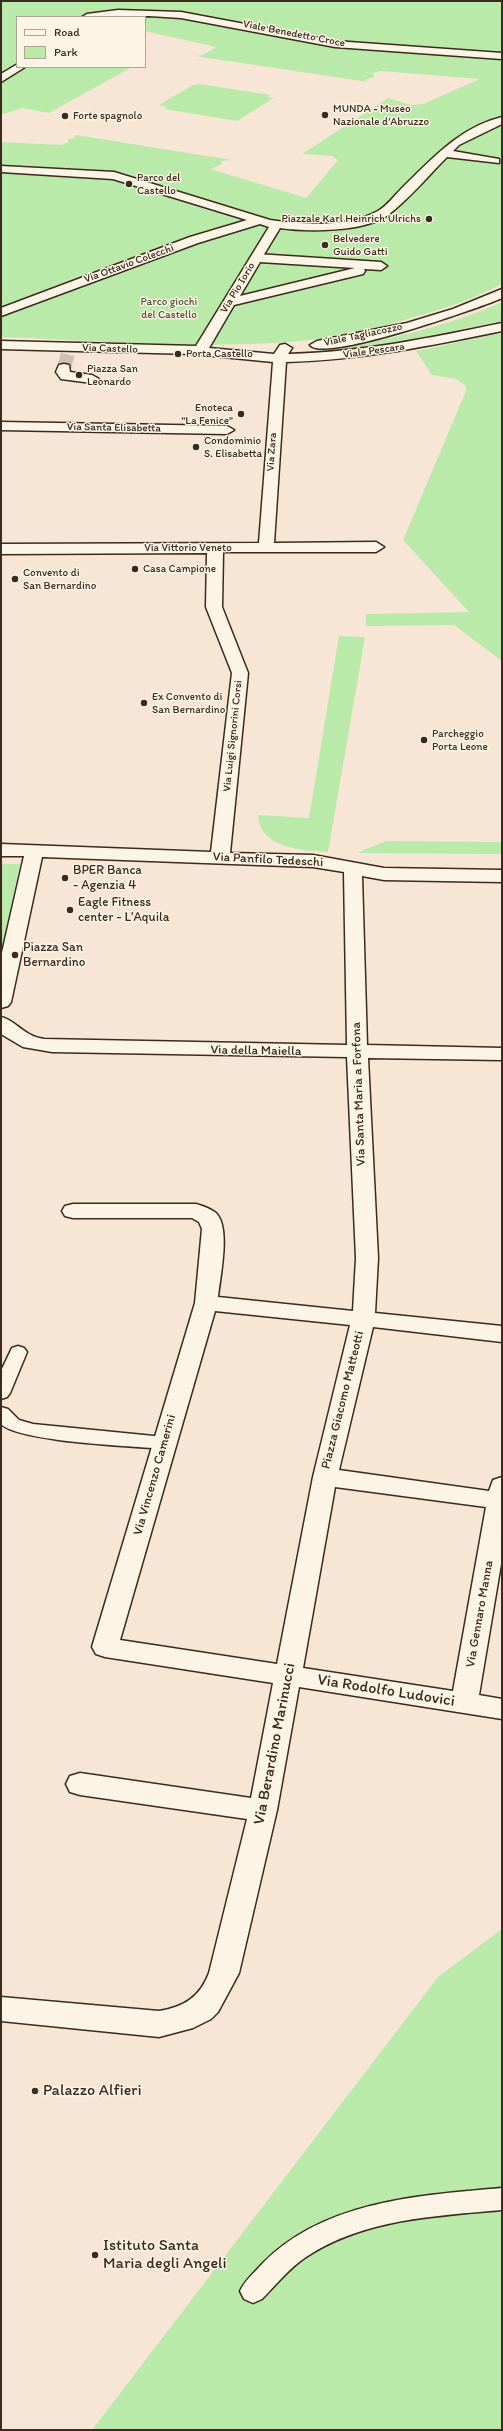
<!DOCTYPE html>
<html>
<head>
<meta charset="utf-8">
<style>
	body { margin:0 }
	#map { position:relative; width:503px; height:2431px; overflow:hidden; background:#f7e6d6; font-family:Itim,sans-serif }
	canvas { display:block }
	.frame { position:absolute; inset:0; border:2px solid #3b2a1e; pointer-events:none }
	.legend { position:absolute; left:16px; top:16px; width:130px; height:52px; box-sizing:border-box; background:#fcf5e5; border:1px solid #afa495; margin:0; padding:5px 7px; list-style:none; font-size:12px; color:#3b2a1e }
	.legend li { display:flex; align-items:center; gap:8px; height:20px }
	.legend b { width:20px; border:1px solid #afa495 }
</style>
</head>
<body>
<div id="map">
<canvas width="503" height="2431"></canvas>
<div class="frame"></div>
<ul class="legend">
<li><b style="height:5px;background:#fcf5e5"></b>Road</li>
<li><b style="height:11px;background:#baeaa9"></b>Park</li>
</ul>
</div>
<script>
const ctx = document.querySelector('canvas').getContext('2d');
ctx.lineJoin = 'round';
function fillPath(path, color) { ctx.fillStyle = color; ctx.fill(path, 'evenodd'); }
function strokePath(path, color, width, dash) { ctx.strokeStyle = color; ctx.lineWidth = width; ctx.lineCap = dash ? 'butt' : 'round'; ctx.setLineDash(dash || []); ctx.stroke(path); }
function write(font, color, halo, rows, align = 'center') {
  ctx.font = font + ' Itim,sans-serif'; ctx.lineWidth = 3; ctx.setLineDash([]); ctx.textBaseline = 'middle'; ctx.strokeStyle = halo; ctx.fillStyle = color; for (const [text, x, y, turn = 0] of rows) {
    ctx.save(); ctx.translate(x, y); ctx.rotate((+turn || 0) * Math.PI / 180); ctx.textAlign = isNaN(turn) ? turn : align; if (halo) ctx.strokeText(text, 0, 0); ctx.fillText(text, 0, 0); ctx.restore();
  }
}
const green = new Path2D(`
	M1 1H502V284C476 298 446 308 418 316 391 324 364 333 336 337 225 352 112 341 1 337V142L61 145 69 142 67 139 74 138 76 135 232 160 221 161 222 164 211 169 306 198 338 160 332 156 302 154 388 98 411 105 423 104 480 79 380 71 373 73 374 77 365 80 368 82 195 56 203 55 216 47 145 31V17H17V67H132L49 113 22 108 1 115Z
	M199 84 270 95 268 97 274 98 237 121 164 109 168 107 159 105 193 85Z
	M502 302V321L382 345 305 353C372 343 440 330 502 302Z
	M502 333V661L454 625 366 626V614L469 612 403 540 466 391V386L456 379 432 375 416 351Z
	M339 636 365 637 328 852C302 850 260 849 258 815L309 818Z
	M386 841 502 842V854L357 853Z
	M1 864H20L1 953Z
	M502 1929V2430H92L438 1977Z`);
const minorTunnel = new Path2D(`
	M64 368 68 353`);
const service = new Path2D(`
	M18 1346 24 1348 27 1352 10 1393 7 1397 1 1399V1371L12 1348Z
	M1 1407 8 1409 19 1420 33 1424 164 1437 171 1439 173 1443 171 1447 164 1449C133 1446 19 1442 1 1424Z
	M502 2188V2210C435 2216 363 2219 306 2257 289 2268 276 2285 262 2299L253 2303 244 2299 240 2291C245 2280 255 2272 263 2263 324 2201 420 2195 502 2188Z`);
const pedestrian = new Path2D(`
	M118 10 181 12 335 41 502 53V59L335 47 181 18 149 16 82 17 87 14Z
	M16 65 17 67H25L1 82V74Z
	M502 117V124L459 145 453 151 499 159V163L447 157C428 176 409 199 388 215 365 232 307 232 280 228L260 261 256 262 250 258 269 227 260 224 198 243 1 316V308L190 237 247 220 113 179 1 172V166L114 172 270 220C304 225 347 228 378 211 387 206 395 195 402 188 432 159 460 127 502 117Z`);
const minor = new Path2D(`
	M256 254 381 262 387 266 381 270 364 269 365 271 363 274 234 305 209 348 274 354 280 345 285 344 292 348 288 354C362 352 430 338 502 323V331C428 346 362 360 286 362L274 543 376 542 384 547 376 552H223L222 607 248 673 230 853 313 855 384 868 502 870V882L384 880 362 876 367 1045 502 1048V1060L368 1058 378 1258 375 1313 502 1326V1342L373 1327 339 1470 489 1491 493 1480 502 1477V1558L479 1695 502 1699V1719L299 1687 277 1810 239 1973 218 2012 211 2019 193 2028 159 2037 1 2021V1997L159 2011C184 2007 200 1997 209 1973L247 1819 80 1795 70 1792 66 1784 70 1776 80 1773 251 1798 273 1683 105 1657 96 1654 92 1647 195 1303 202 1229 199 1222 192 1218H73L65 1216 62 1211 65 1206 73 1204H196C203 1206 211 1209 216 1213 231 1228 220 1277 218 1297L353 1311 356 1258 347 1057 52 1052 23 1047 1 1034V1017C17 1021 23 1036 44 1039L347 1045 344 872 313 867 42 857 11 1002 8 1006 1 1008V957L24 856H1V844L211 852 232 673 206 607 207 553 1 554V544L259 543 273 362 192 354 1 349V341L196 346 250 258ZM260 262 355 268 240 296ZM215 1311 350 1325 313 1477 277 1664 120 1640ZM335 1487 486 1507 453 1691 303 1668Z
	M502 289V298C479 308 323 363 310 345L317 341 407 323 453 309Z
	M64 364 69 365 70 372 92 375 99 379 92 383 61 379 56 372 59 365Z
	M1 422 227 426 234 430 227 434 1 430Z`);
const markers = [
	[325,115,4,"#3b2a1e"],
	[65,116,4,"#3b2a1e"],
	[129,184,4,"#3b2a1e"],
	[429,219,4,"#3b2a1e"],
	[325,245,4,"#3b2a1e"],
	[178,354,4,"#3b2a1e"],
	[79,375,4,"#3b2a1e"],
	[241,414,4,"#3b2a1e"],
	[196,447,4,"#3b2a1e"],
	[135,569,4,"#3b2a1e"],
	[15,579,4,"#3b2a1e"],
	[144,703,4,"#3b2a1e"],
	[424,740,4,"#3b2a1e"],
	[65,878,4,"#3b2a1e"],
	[70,910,4,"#3b2a1e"],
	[15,955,4,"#3b2a1e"],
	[35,2091,4,"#3b2a1e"],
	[95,2255,4,"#3b2a1e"]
];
const farStreetnames = [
	["Viale Benedetto Croce",294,34,11],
	["Via Ottavio Colecchi",129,264,-20],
	["Via Pio Iorio",238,288,-59],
	["Viale Tagliacozzo",363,335,-12],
	["Via Castello",110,349,2],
	["Viale Pescara",374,351,-8],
	["Via Santa Elisabetta",114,428,1],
	["Via Zara",272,452,-86],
	["Via Vittorio Veneto",188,548],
	["Via Luigi Signorini Corsi",233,736,-84]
];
const farPoinames = [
	["MUNDA - Museo",333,109],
	["Nazionale d’Abruzzo",333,122],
	["Forte spagnolo",73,116],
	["Parco del",137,178],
	["Castello",137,191],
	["Piazzale Karl Heinrich Ulrichs",421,219,"right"],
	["Belvedere",333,239],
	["Guido Gatti",333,252],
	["Porta Castello",186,354],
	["Piazza San",87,369],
	["Leonardo",87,382],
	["Enoteca",233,408,"right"],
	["\"La Fenice\"",233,421,"right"],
	["Condominio",204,441],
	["S. Elisabetta",204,454],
	["Casa Campione",143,569],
	["Convento di",23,573],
	["San Bernardino",23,586],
	["Ex Convento di",152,697],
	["San Bernardino",152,710],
	["Parcheggio",432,734],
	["Porta Leone",432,747]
];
const farParknames = [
	["Parco giochi",169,302],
	["del Castello",169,315]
];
const streetNames = [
	["Via Panfilo Tedeschi",268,860,3],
	["Via della Maiella",256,1051,1],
	["Via Santa Maria a Forfona",359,1094,-92],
	["Piazza Giacomo Matteotti",343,1400,-76],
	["Via Vincenzo Camerini",155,1475,-74],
	["Via Gennaro Manna",480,1614,-80]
];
const poiNames = [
	["BPER Banca",73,871],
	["- Agenzia 4",73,886],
	["Eagle Fitness",78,903],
	["center - L'Aquila",78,918],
	["Piazza San",23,948],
	["Bernardino",23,963]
];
const nearStreetnames = [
	["Via Rodolfo Ludovici",386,1691,9],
	["Via Berardino Marinucci",275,1744,-79]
];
const nearPoinames = [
	["Palazzo Alfieri",43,2091],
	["Istituto Santa",103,2246],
	["Maria degli Angeli",103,2264]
];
fillPath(green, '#baeaa9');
strokePath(minorTunnel, '#d1c0b1', 14, [14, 7]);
strokePath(service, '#3b2a1e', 3);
strokePath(pedestrian, '#3b2a1e', 3);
strokePath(minor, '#3b2a1e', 3);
fillPath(service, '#fcf5e5');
fillPath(pedestrian, '#fcf5e5');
fillPath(minor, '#fcf5e5');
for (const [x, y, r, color] of markers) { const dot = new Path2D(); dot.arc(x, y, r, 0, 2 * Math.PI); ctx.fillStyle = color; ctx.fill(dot); strokePath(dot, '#fcf5e5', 1.5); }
write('11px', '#3b2a1e', '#fcf5e5', farStreetnames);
write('11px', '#3b2a1e', '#fcf5e5', farPoinames, 'left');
write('11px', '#54503a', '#fcf5e5', farParknames);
write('13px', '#3b2a1e', '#fcf5e5', streetNames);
write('13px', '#3b2a1e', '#fcf5e5', poiNames, 'left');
write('16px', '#3b2a1e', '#fcf5e5', nearStreetnames);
write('16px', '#3b2a1e', '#fcf5e5', nearPoinames, 'left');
</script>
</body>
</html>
